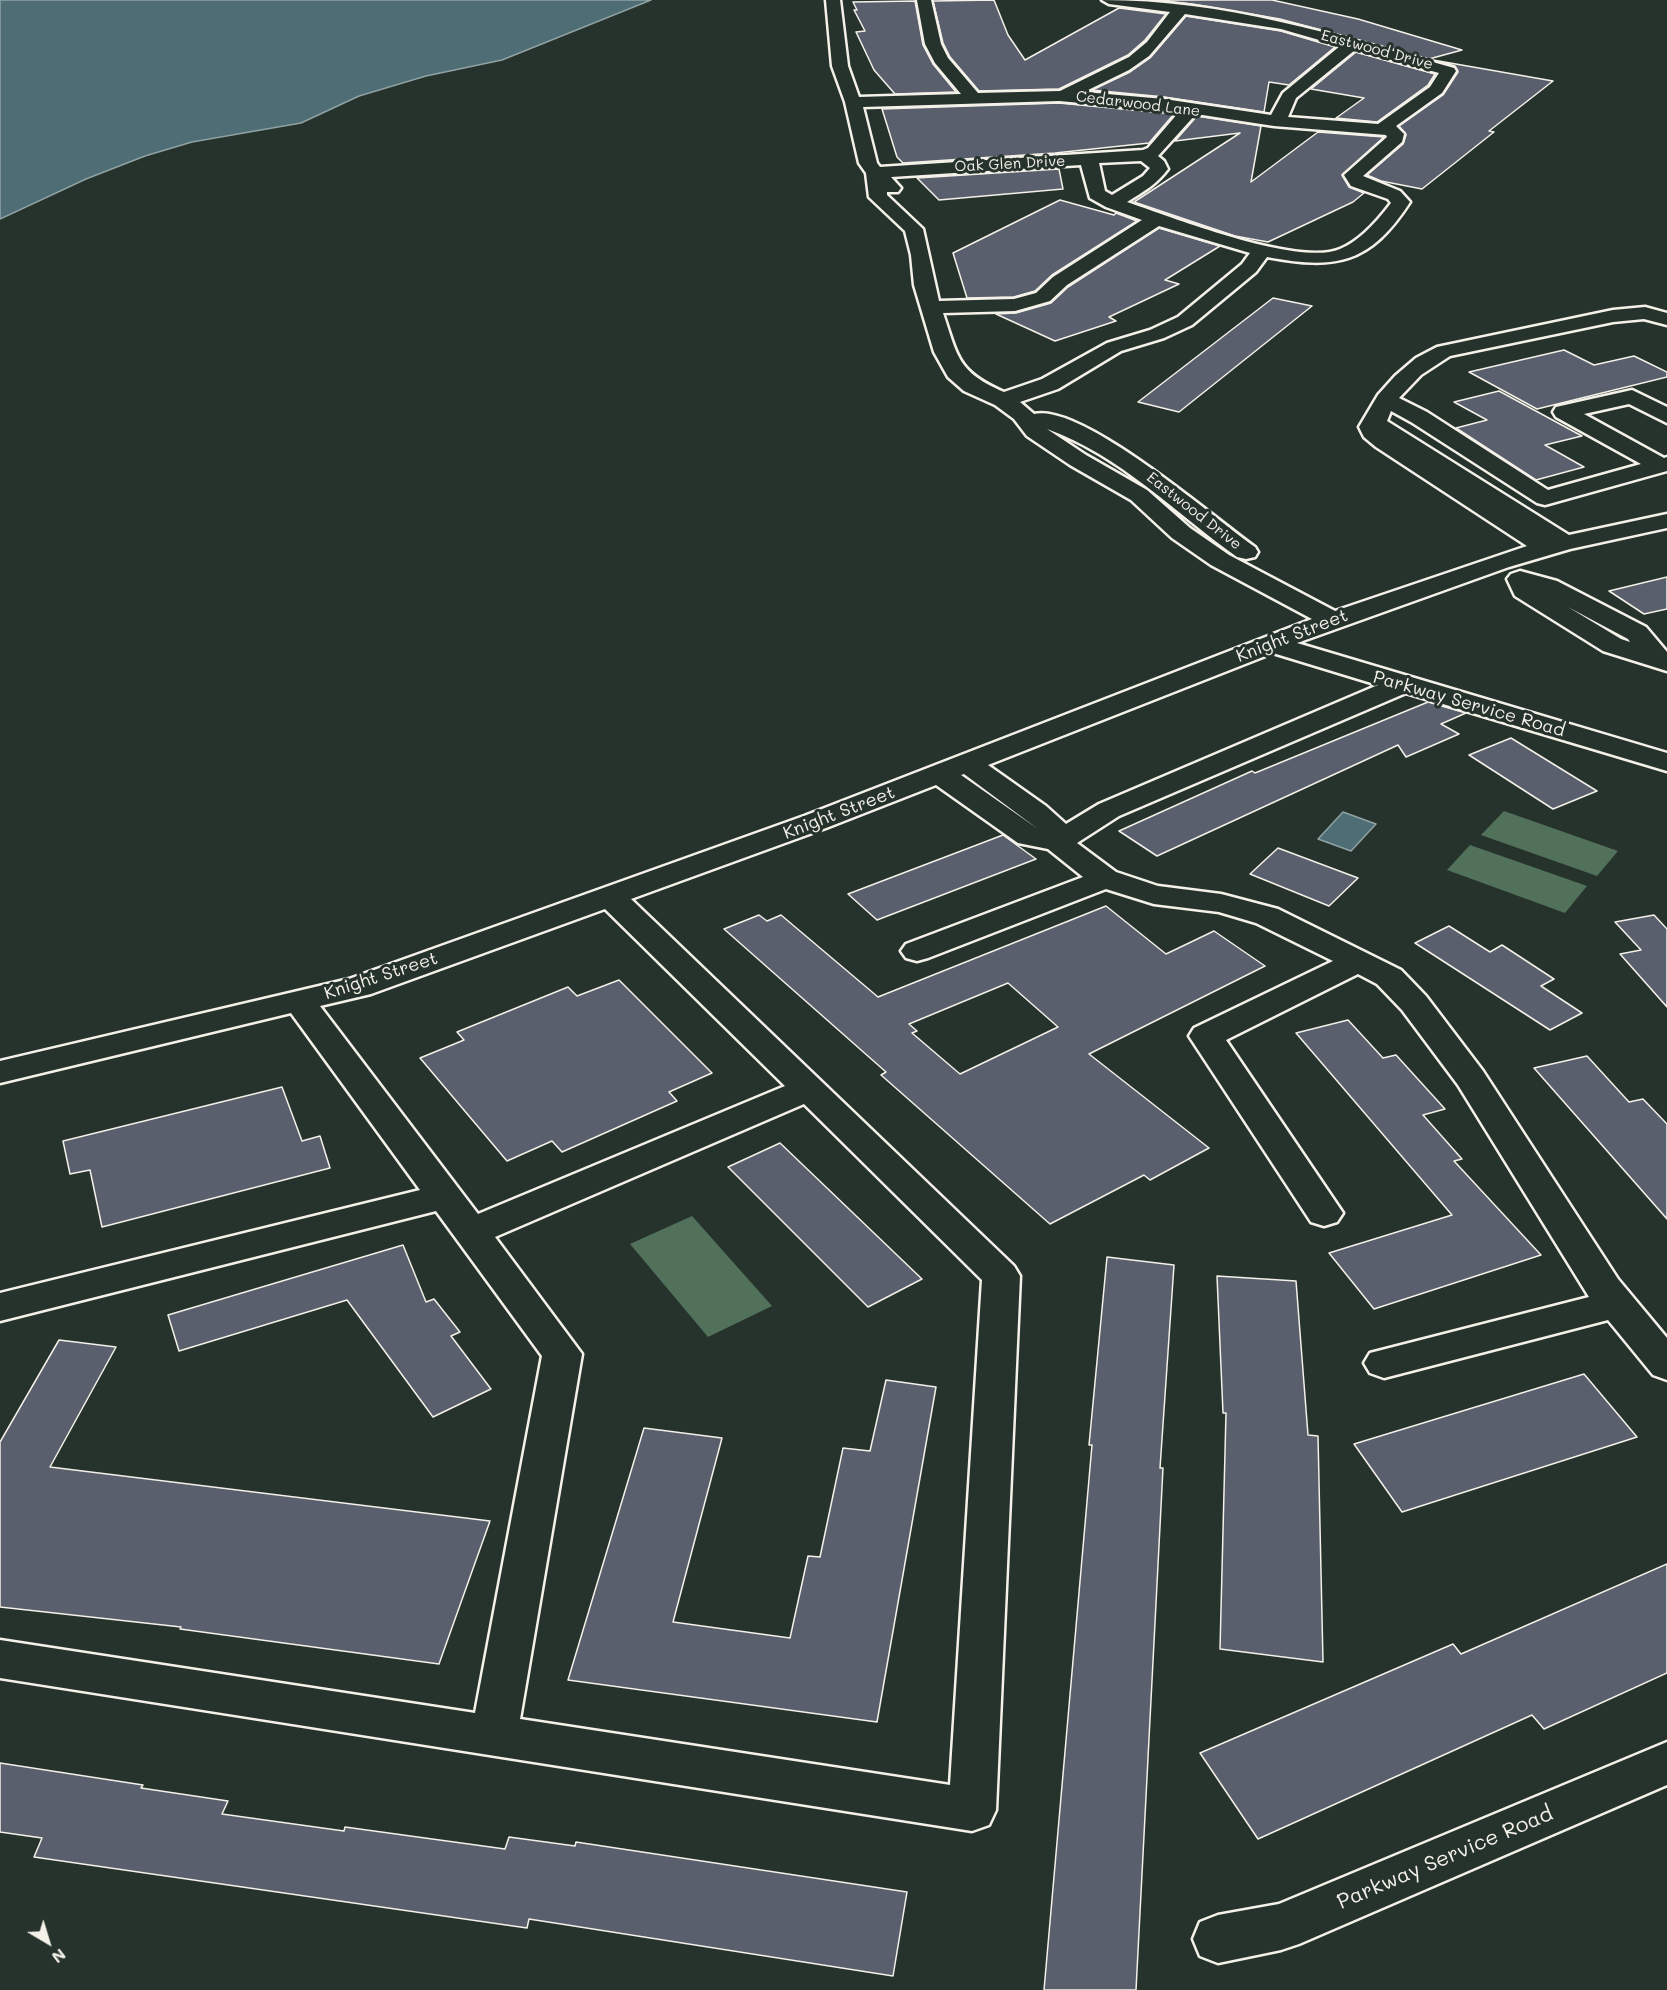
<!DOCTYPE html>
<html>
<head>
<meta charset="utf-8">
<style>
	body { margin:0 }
	#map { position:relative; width:1667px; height:1990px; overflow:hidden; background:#26332d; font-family:Mali,sans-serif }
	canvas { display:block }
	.north { position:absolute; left:18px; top:1912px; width:60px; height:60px; -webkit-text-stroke:4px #26332d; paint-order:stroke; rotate:142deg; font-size:16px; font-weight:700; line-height:24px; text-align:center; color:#f4f1e8 }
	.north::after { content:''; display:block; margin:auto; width:21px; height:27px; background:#f4f1e8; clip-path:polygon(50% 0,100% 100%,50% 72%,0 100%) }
</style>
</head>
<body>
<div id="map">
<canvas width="1667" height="1990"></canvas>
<div class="north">N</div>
</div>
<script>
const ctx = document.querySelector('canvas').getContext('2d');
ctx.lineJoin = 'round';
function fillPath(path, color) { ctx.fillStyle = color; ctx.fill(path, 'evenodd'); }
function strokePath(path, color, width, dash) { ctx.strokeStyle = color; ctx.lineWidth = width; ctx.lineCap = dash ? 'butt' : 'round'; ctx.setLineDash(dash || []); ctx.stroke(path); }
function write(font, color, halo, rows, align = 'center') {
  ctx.font = font + ' Mali,sans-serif'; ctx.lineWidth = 6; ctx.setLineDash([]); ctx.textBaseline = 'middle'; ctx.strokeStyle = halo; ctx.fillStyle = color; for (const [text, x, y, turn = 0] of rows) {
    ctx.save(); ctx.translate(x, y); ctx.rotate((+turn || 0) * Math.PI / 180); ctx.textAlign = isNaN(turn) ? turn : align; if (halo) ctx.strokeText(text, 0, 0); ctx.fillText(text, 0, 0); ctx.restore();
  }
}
const green = new Path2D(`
	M1504 811 1618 851 1597 876 1481 835Z
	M1470 845 1587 886 1565 913 1447 870Z
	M692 1216 772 1306 708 1337 630 1244Z`);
const water = new Path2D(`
	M0 0H651L502 60 426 76 359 96 301 123 192 142 145 156 86 179 0 219Z
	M1343 812 1376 824 1351 851 1318 839Z`);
const building = new Path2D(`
	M994 0 1008 35 1025 60 1119 8 1166 14 1145 40 1128 55 1059 89 979 91 950 57 943 43 933 1Z
	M1155 0H1272L1358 19 1462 50 1429 59 1280 19 1192 4Z
	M915 1 923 45 933 64 956 92 895 94 874 70 856 32 865 31 854 10H857L853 2Z
	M1186 16 1281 31 1335 47 1289 85 1269 82 1264 112 1164 97 1092 90 1130 72 1150 58Z
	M1356 52 1435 74 1428 85 1377 122 1336 118 1364 98 1311 89Z
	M1433 60 1553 81 1489 131 1494 132 1422 189 1381 181 1367 175 1403 144 1406 135 1399 126 1443 95 1458 72 1455 66Z
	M1059 103 1174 114 1149 143 1055 153 903 163 897 157 882 109Z
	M1197 116 1261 126 1251 182 1318 132 1384 137 1342 175 1349 187 1364 193 1353 202 1268 242 1235 236 1134 202 1240 133 1175 141Z
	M1059 169 1063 189 939 200 917 178Z
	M1060 200 1114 215 1116 213 1137 221 1052 275 1035 291 1014 297 967 298 953 253Z
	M1159 228 1220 246 1165 280 1179 284 1109 317 1116 321 1055 341 996 314 1016 313 1051 303 1068 287Z
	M1273 298 1312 306 1179 412 1138 402Z
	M1564 350 1594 365 1634 356 1667 372V377L1537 409 1469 372Z
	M1499 391 1582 436 1545 445 1584 467 1536 480 1456 428 1487 420 1454 402Z
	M1667 577V609L1644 614 1609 591Z
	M1428 702 1466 713 1441 724 1459 734 1406 757 1398 745 1157 856 1119 831 1252 771 1255 773Z
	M1511 738 1597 791 1553 809 1469 755Z
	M1003 835 1036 859 877 920 848 894Z
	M1278 848 1358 878 1329 906 1250 874Z
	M1106 906 1166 954 1214 931 1265 966 1089 1054 1209 1148 1150 1180 1144 1175 1050 1224 881 1075 886 1072 724 929 759 915 767 921 781 915 878 997ZM1008 983 1058 1027 960 1074 912 1033 917 1031 909 1024Z
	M1654 915 1667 929V1007L1620 954 1641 950 1615 922Z
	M1449 926 1490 952 1502 945 1554 979 1541 986 1582 1013 1550 1030 1415 943Z
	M619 980 712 1073 669 1092 677 1101 562 1152 552 1141 507 1161 420 1058 464 1040 457 1032 568 987 577 996Z
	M1348 1020 1383 1058 1396 1055 1445 1109 1423 1115 1462 1159 1454 1161 1541 1255 1374 1309 1329 1253 1452 1215 1296 1033Z
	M1587 1056 1629 1102 1643 1099 1667 1124V1219L1534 1068Z
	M282 1087 302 1141 320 1136 330 1168 102 1227 90 1170 70 1174 63 1141Z
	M780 1143 922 1279 868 1307 728 1167Z
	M403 1245 426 1302 434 1299 460 1332 451 1336 491 1389 433 1417 347 1300 179 1351 168 1315Z
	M1107 1257 1174 1265 1160 1468H1163L1136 1990H1044L1092 1445H1089Z
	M1217 1276 1296 1281 1308 1435 1318 1436 1323 1662 1220 1649 1226 1413H1223Z
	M59 1340 116 1347 50 1467 490 1521 439 1664 180 1629 181 1627 0 1607V1442Z
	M1584 1374 1637 1437 1402 1512 1354 1444Z
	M886 1380 936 1387 877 1722 568 1680 644 1428 722 1438 673 1622 790 1638 808 1556 820 1557 843 1448 870 1451Z
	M1667 1564V1673L1544 1729 1532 1715 1258 1839 1200 1753 1453 1644 1461 1654Z
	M0 1763 143 1785 141 1788 228 1801 222 1814 344 1831 345 1827 505 1849 509 1837 575 1846 576 1842 907 1892 893 1976 529 1919 527 1928 34 1857 42 1838 0 1832Z`);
const minor = new Path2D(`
	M826 0H840L848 66 859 97 961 94 935 63 925 44 917 0H931L941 44 948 58 978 93 1060 91 1129 57 1147 42 1170 12 1109 4 1102 0C1225 0 1335 35 1454 68L1456 71 1442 93 1396 126 1404 134 1402 142 1363 176 1400 191 1410 202C1370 264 1336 270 1267 257L1256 272 1192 325 1164 338 1121 351 1058 389 1020 402 1034 414C1081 402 1214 518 1255 547L1258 552 1255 557 1246 559 1237 557C1175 513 1120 455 1047 429L1086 455 1147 490 1190 528 1229 555 1335 611 1527 546 1376 447 1364 437 1359 427 1378 395 1395 376 1416 358 1437 347 1613 310 1645 307 1667 313V325L1644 319 1613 322 1450 356 1421 375 1399 398 1427 412 1548 490 1641 464 1556 417 1553 412 1556 407 1632 390 1667 407V423L1629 404 1584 414 1664 458 1667 457V471L1545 505 1537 503 1411 422 1391 411 1387 421 1569 535 1667 514V528L1570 549 1509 567 1297 643 1667 753V771L1406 693 1119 816 1077 843 1116 872 1158 886 1221 894 1278 909 1401 970 1426 996 1483 1071 1618 1279 1667 1338V1380L1653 1375 1608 1320 1384 1378 1370 1373 1364 1363 1370 1353 1589 1297 1458 1085 1402 1010 1377 984 1358 974 1226 1040 1343 1213 1337 1222 1324 1226 1311 1222 1189 1036 1194 1028 1333 961 1256 923 1219 912 1154 904 1106 889 928 958 917 961 906 958 901 951 906 944 1083 877 1048 849 1018 843 936 785 826 828 631 899 1014 1266 1020 1276 996 1810 989 1825 972 1831 0 1678V1640L475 1713 542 1356 436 1211 0 1321V1293L420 1190 291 1013 0 1083V1061L349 979 804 816 1312 619 1211 565 1172 538 1131 500 1070 465 1027 436 1014 419 995 405 964 391 948 377 934 352 914 285 911 255 905 231 869 197 866 173 859 163 845 102 832 66ZM1185 14 1281 29 1340 46 1283 93 1271 115 1164 99 1084 92 1129 70 1149 56ZM1355 50 1439 73 1430 87 1378 124 1288 117 1296 98ZM1059 101 1179 112 1148 148 1143 150 880 167 877 163 863 107ZM1196 114 1274 126 1386 135 1387 137 1344 175 1351 186 1388 199 1391 203C1379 219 1360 241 1340 249 1299 267 1171 217 1127 202 1143 192 1157 184 1168 169L1164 161 1158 156ZM1141 161 1150 168 1143 176 1112 195 1105 191 1099 163ZM1081 165 1090 198 1106 207 1142 220 1053 277 1036 293 1014 299 939 301 923 229 887 195V192H898L901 188 891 177ZM1159 226 1250 253 1242 264 1178 317 1150 330 1107 343 1042 379 1004 392C958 372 958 358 943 313L1015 311 1050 301 1067 285ZM1273 653 1378 685 1099 804 1066 824 1046 806 988 765ZM964 774 1038 829 961 775ZM605 909 785 1086 478 1214 320 1006 371 994ZM804 1104 982 1280 950 1785 520 1719 582 1354 495 1237Z
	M1520 571 1557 581 1646 627 1667 652V671L1603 651 1515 596 1507 579 1511 574ZM1568 607 1628 639 1630 642 1621 639Z
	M1667 1742V1785L1299 1944 1281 1950 1218 1963 1200 1956 1193 1939 1200 1922 1218 1915 1279 1904Z`);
const farStreetnames = [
	["Eastwood Drive",1377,50,15],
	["Cedarwood Lane",1138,104,7],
	["Oak Glen Drive",1010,164,-3],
	["Eastwood Drive",1194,511,38]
];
const streetNames = [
	["Knight Street",1292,636,-21],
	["Parkway Service Road",1469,704,16],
	["Knight Street",839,813,-21],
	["Knight Street",381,976,-18]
];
const nearStreetnames = [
	["Parkway Service Road",1445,1858,-23]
];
fillPath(green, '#51715a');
fillPath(water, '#4e6d75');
strokePath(water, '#90a2a3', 1.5);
fillPath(building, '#595f6c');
strokePath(building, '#f4f1e8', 1.5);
strokePath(minor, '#f4f1e8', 5);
fillPath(minor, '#26332d');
write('15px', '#f4f1e8', '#26332d', farStreetnames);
write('18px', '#f4f1e8', '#26332d', streetNames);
write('21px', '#f4f1e8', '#26332d', nearStreetnames);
</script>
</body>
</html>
